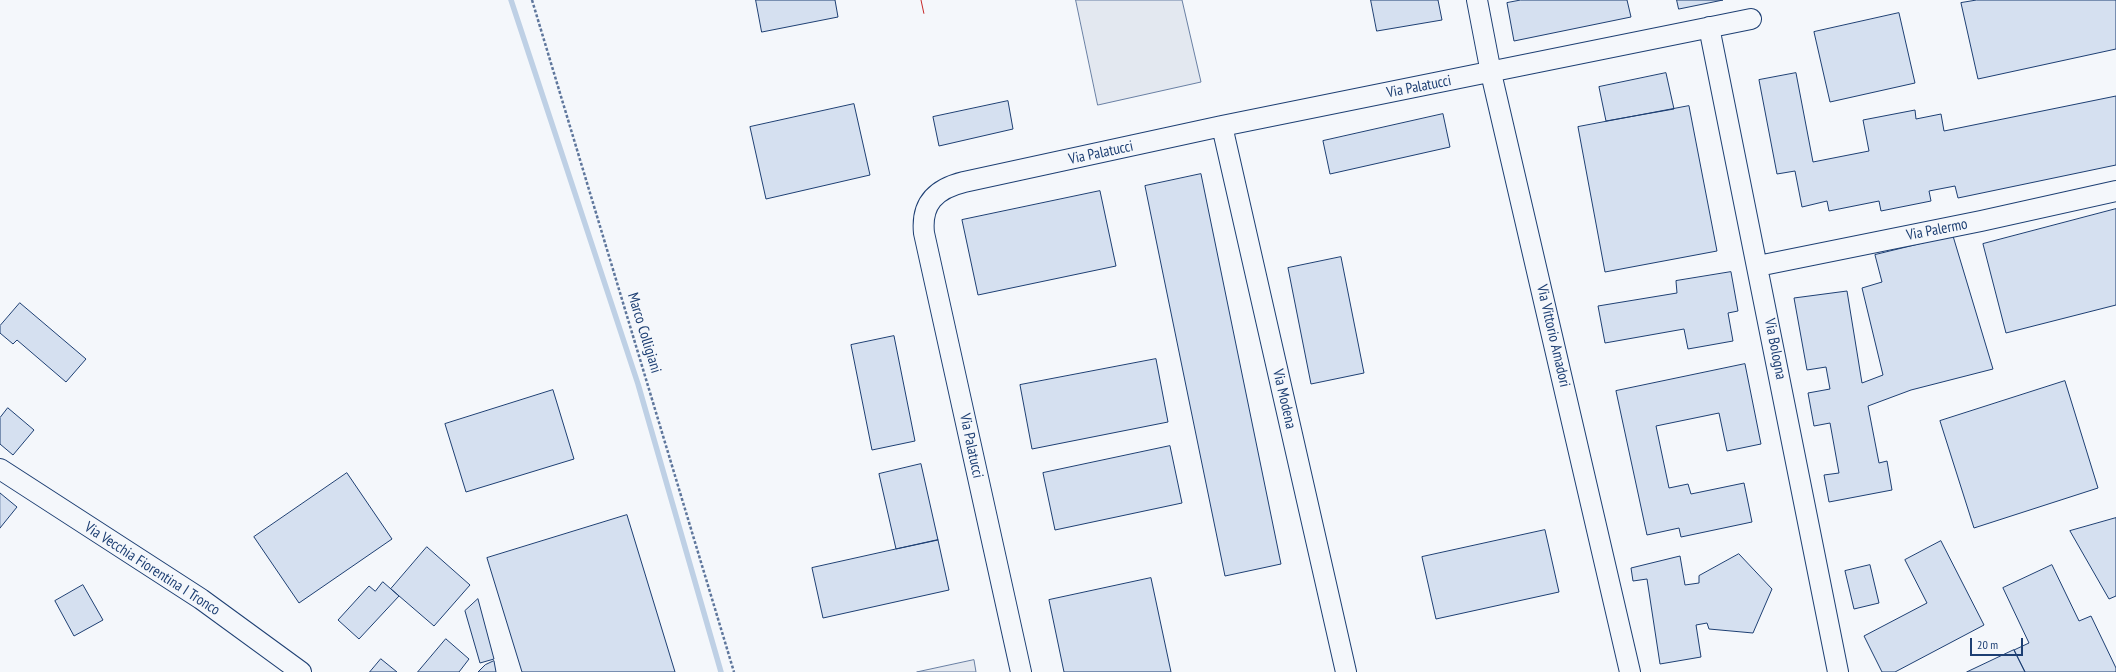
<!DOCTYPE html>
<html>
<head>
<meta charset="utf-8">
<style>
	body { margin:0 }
	#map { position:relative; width:2116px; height:672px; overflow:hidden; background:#f4f7fb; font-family:"PT Sans Narrow",sans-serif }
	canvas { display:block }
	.scale { position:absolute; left:1970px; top:638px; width:53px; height:18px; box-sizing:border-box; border:2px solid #1d3f73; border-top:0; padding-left:5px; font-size:12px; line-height:14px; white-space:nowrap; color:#1d3f73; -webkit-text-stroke:3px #f4f7fb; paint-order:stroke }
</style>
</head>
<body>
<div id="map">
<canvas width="2116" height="672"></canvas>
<div class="scale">20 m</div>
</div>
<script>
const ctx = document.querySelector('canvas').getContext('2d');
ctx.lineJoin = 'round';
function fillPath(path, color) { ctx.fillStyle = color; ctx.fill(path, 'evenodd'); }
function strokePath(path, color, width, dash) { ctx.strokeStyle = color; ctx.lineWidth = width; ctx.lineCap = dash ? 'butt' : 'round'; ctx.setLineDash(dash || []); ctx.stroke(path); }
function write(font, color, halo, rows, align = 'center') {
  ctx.font = font + ' "PT Sans Narrow",sans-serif'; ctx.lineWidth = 3; ctx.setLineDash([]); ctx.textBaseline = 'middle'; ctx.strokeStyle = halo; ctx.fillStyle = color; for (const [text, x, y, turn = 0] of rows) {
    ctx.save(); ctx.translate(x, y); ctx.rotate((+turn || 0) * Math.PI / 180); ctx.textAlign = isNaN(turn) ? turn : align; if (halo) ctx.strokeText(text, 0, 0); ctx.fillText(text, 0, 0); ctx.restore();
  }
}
const parking = new Path2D(`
	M1076 0H1182L1201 82 1098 105Z
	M974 660 976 672H917Z`);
const stream = new Path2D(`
	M511 0 638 384 721 672`);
const building = new Path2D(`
	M756 0H835L838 17 762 32Z
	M1371 0H1438L1442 20 1377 31Z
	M1521 0H1627L1631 17 1514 41 1507 3Z
	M1677 0H1723L1679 9Z
	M1977 0H2116V49L1978 79 1961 3Z
	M1899 13 1915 83 1830 102 1814 32Z
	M1666 73 1674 109 1606 121 1599 87Z
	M1796 73 1813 162 1869 151 1863 120 1915 110 1916 119 1941 114 1944 131 2116 96V165L1958 198 1955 186 1929 191 1931 201 1881 211 1879 201 1829 211 1827 201 1802 207 1795 171 1777 174 1759 80Z
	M1008 101 1013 129 939 146 933 117Z
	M854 104 870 175 766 199 750 127Z
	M1689 106 1717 251 1605 272 1578 127Z
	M1443 114 1450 147 1330 174 1323 141Z
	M1201 174 1281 564 1225 576 1145 186Z
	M1100 191 1116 266 978 295 962 220Z
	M2116 209V305L2006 333 1983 244Z
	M1953 236 1993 369 1911 390 1868 406 1879 463 1887 461 1892 490 1829 502 1824 475 1839 473 1830 423 1814 426 1808 393 1830 389 1826 367 1807 370 1794 298 1847 291 1862 383 1883 375 1862 288 1882 282 1875 255Z
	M1341 257 1364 373 1311 384 1288 268Z
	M1731 272 1738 311 1728 313 1733 341 1688 349 1684 329 1605 343 1598 306 1677 293 1676 281Z
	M20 303 86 359 66 382 17 340 13 344 0 333V326Z
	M894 336 915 441 872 450 851 345Z
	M1156 359 1168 422 1032 449 1020 385Z
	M1745 364 1761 444 1727 451 1719 413 1656 426 1669 488 1688 484 1691 494 1744 483 1752 522 1681 537 1679 528 1647 535 1616 391Z
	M2065 381 2098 488 1974 528 1940 421Z
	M553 390 574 459 466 492 445 424Z
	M8 408 34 430 13 455 0 444V418Z
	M1170 446 1182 503 1055 530 1043 473Z
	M921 464 938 540 896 549 879 474Z
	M347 473 392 539 299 603 254 537Z
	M0 493 17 507 0 528Z
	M627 515 675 672H522L487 558Z
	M2116 518V596L2109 599 2070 531Z
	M1545 530 1559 592 1436 619 1422 557Z
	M938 540 949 590 823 618 812 568Z
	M1941 541 1984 625 1895 672H1882L1864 636 1927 603 1905 560Z
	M427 547 470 585 434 626 391 589Z
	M1739 554 1772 589 1753 633 1709 629 1707 623 1696 625 1701 657 1660 664 1647 579 1633 581 1631 568 1680 556 1685 585 1699 583V576Z
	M1870 565 1879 603 1854 609 1845 571Z
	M2052 565 2079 621 2091 616 2116 668V672H2025L2014 650 2029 643 2003 588Z
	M1151 578 1171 672H1064L1049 600Z
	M383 582 399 596 359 639 338 620 369 586 375 591Z
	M83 585 103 620 74 636 55 601Z
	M478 599 494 659 480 663 465 611Z
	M446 639 469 659 459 672H418Z
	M2014 650 2025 672H1967Z
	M381 659 397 672H370Z
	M494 661 496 672H478L485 665Z`);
const path = new Path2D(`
	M532 0 734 672`);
const minor = new Path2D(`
	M1477 0 1491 73 1630 672
	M1709 27 1838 672
	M1222 126 1346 672
	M1758 266 1981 221 2116 191
	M0 469 201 599 301 672
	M1021 672 924 233C921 204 935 189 964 182L1222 126 1751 19`);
const power = new Path2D(`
	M921 0 924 14`);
const streetNames = [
	["Via Palatucci",1419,87,-11],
	["Via Palatucci",1101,153,-12],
	["Via Palermo",1937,230,-11],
	["Marco Colligiani",644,333,73],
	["Via Vittorio Amadori",1553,336,77],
	["Via Bologna",1775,349,79],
	["Via Modena",1284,399,77],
	["Via Palatucci",971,446,78],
	["Via Vecchia Fiorentina I Tronco",152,569,33]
];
fillPath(parking, '#e3e8f0');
strokePath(parking, '#687fa3', 1);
strokePath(stream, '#bed0e5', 5.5);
fillPath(building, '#d5e0f0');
strokePath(building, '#1d3f73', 1);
strokePath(minor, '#1d3f73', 22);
strokePath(path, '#5e769c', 2.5, [3, 2]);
strokePath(minor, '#f4f7fb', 20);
strokePath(power, '#c62828', 1, [14, 3, 2, 3]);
write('15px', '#1d3f73', '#f4f7fb', streetNames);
</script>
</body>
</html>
